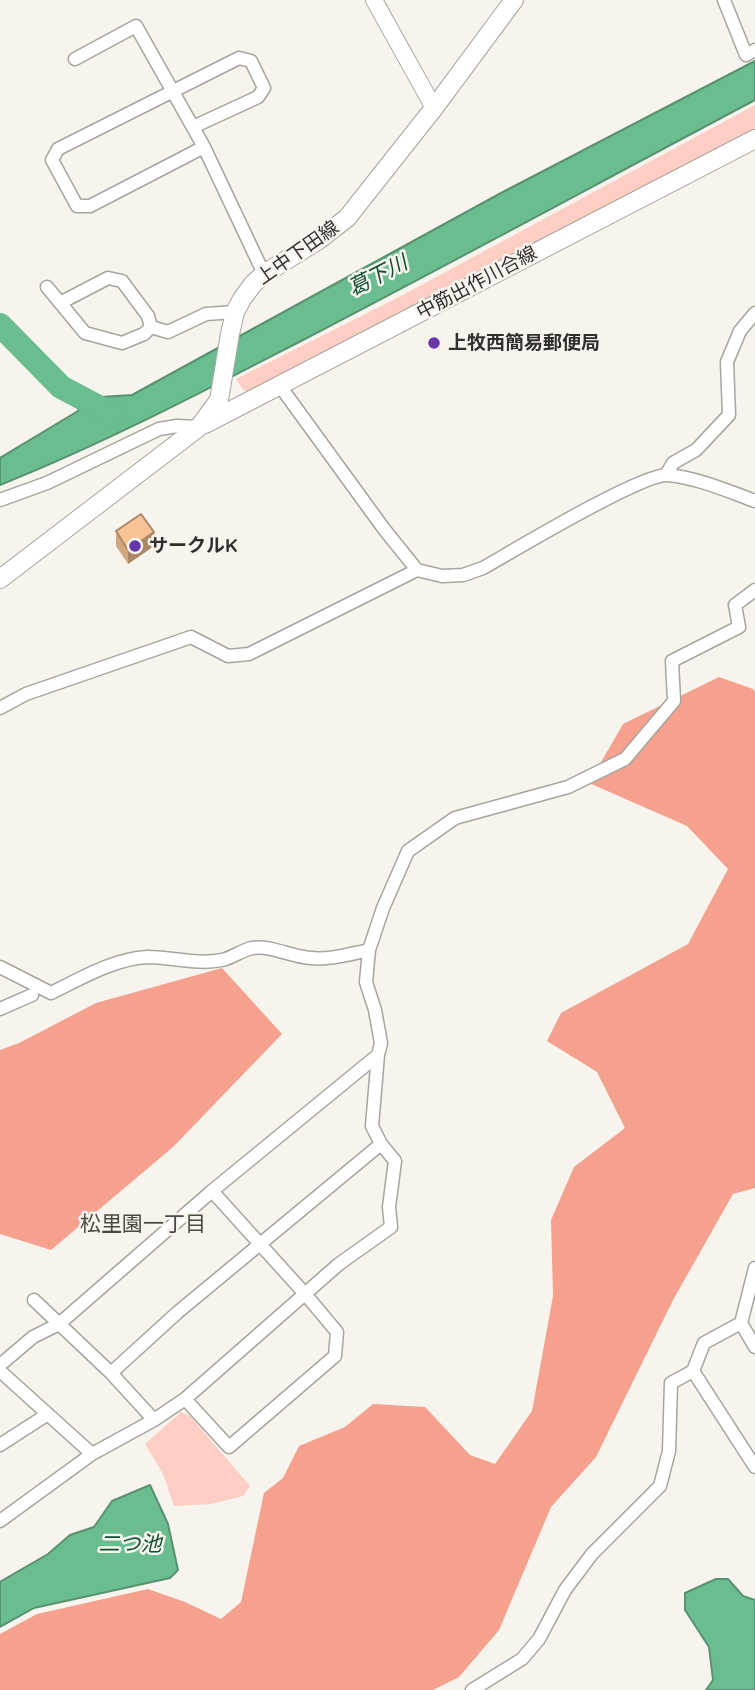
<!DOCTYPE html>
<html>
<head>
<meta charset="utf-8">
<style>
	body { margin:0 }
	canvas { display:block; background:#f6f4ed }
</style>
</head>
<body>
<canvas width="755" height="1690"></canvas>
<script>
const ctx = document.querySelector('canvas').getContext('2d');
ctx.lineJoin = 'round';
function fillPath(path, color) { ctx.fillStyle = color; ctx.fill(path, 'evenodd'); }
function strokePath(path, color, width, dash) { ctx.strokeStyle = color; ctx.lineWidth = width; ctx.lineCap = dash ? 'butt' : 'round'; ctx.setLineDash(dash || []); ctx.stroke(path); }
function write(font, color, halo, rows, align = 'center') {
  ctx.font = font + ' Quicksand,"Noto Sans JP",sans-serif'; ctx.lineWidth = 5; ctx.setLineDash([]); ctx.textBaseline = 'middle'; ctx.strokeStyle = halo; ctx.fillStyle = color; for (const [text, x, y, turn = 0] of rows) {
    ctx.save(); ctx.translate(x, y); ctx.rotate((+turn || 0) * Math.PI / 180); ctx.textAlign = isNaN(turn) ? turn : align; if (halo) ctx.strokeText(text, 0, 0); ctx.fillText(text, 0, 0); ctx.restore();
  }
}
const green = new Path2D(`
	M755 105V133L250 392 244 391 236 379 401 296Z
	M181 1412 190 1416 250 1486 243 1496 211 1504 174 1506 163 1474 145 1444Z`);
const forest = new Path2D(`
	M719 677 753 689 755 692V1188L733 1194 673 1300 596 1457 551 1507 499 1630 459 1677 433 1690H0V1634L37 1614 148 1589 185 1602 221 1619 241 1602 264 1493 283 1478 299 1446 345 1427 373 1404 425 1407 470 1455 495 1464 532 1411 553 1296 551 1220 574 1167 625 1128 597 1072 547 1041 561 1013 688 944 728 869 687 826 589 783 623 724Z
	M222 968 282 1034 173 1147 51 1250 0 1234V1050L19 1043 96 1003Z`);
const water = new Path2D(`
	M755 61V100C604 180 453 262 301 341 202 392 103 444 0 485V458L78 411 84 392 101 397 132 395 501 193Z
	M150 1485 168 1524 178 1570 170 1578 34 1608 0 1627V1582L48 1554 70 1535 94 1527 112 1501Z
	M716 1579H728L743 1596 755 1600V1690H706L713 1680 709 1647 685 1610V1593Z`);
const river = new Path2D(`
	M0 325 61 387 110 413`);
const minor = new Path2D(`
	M724 0 746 55 755 50
	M75 59 136 26 204 147 264 274
	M193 127 258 97 264 88 251 61 239 58 58 149 52 160 77 206H90L204 147
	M47 287 85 333 122 343 144 334 151 327 148 316 122 281 108 278 60 303
	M151 327 168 332 206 314 235 312
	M280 386 384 529 417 570 442 576 463 575 483 568C513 551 642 473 668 475 698 478 728 491 755 501
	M666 475 673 463 696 450 729 415 727 362 740 331 755 313
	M0 500 47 483 159 429 177 426 199 427
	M0 708 26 694 191 637 228 656 249 654 417 570
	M0 967 51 993C80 979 113 959 147 957 171 957 197 965 222 960 232 958 242 950 252 948 272 945 291 957 311 958 330 960 350 954 369 950
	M0 1009 32 995
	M755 1268 741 1323 755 1347
	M34 1300 111 1373 154 1420
	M0 1365 33 1337 59 1324 212 1191 378 1055
	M0 1371 92 1454
	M693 1371 755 1467
	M111 1373 178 1312 381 1144
	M185 1399 229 1447 335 1356 337 1332 306 1295 212 1191
	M0 1445 48 1414
	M0 1521 92 1454 154 1420 185 1399 339 1264 391 1227 389 1207 395 1161 381 1144 372 1126 378 1055 381 1043 375 1010 366 982 369 950 383 908 408 851 455 818 568 787 625 759 674 701 672 661 739 627 735 605 755 590
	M472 1690 522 1659 539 1639 565 1590 592 1554 660 1486 669 1451 671 1383 693 1371 704 1343 741 1323`);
const tertiary = new Path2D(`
	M374 0 434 108`);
const secondary = new Path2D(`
	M205 424 755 139
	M0 579 199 427 219 400 230 334 235 312 242 299 253 284 264 274 320 239 347 218 434 108 514 0`);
const wall = new Path2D(`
	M116 531 154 546 128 564 116 546Z`);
const shadedWall = new Path2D(`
	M154 532V546L128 564V550Z`);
const building = new Path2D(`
	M141 514 154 532 128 550 116 531Z`);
const markers = [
	[434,343,7,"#6736ad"],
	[135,546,7,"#6736ad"]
];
const streetNames = [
	["上中下田線",298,253,-35],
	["中筋出作川合線",477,283,-28]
];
const poiNames = [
	["上牧西簡易郵便局",448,343],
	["サークルK",149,546]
];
const waterNames = [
	["葛下川",378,276,-27],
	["二つ池",130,1545]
];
const neighbourhoodNames = [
	["松里園一丁目",143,1225]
];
fillPath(green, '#fecec4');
fillPath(forest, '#f6a08e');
fillPath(water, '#6abd8e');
strokePath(water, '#599271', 2);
strokePath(river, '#6abd8e', 24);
strokePath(minor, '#a7a59f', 15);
strokePath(tertiary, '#a7a59f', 18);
strokePath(secondary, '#a7a59f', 20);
strokePath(minor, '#fff', 12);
strokePath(tertiary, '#fff', 16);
strokePath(secondary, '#fff', 18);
fillPath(wall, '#d4a87f');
fillPath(shadedWall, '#ad8868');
fillPath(building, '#f7c394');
strokePath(building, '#ad8868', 2);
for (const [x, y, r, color] of markers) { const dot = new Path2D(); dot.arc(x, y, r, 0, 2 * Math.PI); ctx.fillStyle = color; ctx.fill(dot); strokePath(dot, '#f6f4ed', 2.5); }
write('19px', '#302f2d', '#f6f4ed', streetNames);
write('bold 19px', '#302f2d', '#f6f4ed', poiNames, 'left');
write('italic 21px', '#0f5031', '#f6f4ed', waterNames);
write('21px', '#494842', '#f6f4ed', neighbourhoodNames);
</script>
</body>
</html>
